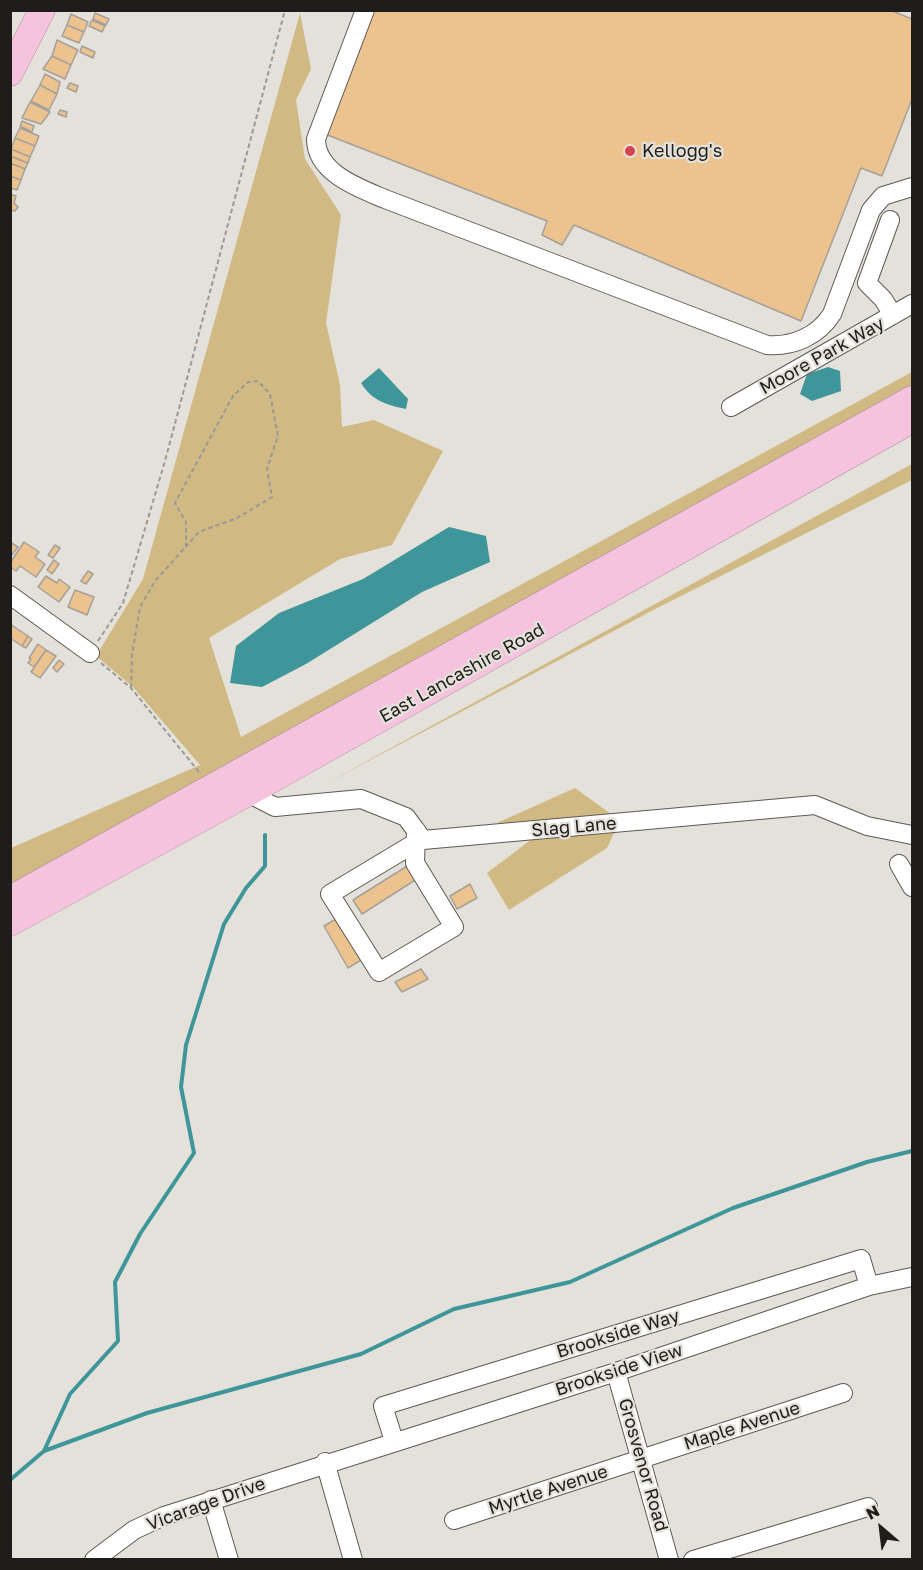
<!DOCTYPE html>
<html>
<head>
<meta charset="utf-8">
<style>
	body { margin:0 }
	#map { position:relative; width:923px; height:1570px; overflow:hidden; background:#e4e1da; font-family:"Golos Text",sans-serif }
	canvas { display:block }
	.frame { position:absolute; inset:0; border:12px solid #1e1d1b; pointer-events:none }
	.north { position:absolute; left:851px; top:1498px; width:60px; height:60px; -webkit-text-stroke:4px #e4e1da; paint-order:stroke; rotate:332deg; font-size:16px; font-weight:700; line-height:24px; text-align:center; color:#1e1d1b }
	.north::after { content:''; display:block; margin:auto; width:21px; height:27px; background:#1e1d1b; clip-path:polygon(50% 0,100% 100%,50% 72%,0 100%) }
</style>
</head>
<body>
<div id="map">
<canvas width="923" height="1570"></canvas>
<div class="frame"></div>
<div class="north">N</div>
</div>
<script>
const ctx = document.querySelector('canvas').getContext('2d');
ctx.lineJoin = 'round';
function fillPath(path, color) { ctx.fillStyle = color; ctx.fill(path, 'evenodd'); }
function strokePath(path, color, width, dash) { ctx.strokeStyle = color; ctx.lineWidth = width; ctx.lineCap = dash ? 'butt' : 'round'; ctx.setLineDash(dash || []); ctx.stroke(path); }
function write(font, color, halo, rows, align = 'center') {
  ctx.font = font + ' "Golos Text",sans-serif'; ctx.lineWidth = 4.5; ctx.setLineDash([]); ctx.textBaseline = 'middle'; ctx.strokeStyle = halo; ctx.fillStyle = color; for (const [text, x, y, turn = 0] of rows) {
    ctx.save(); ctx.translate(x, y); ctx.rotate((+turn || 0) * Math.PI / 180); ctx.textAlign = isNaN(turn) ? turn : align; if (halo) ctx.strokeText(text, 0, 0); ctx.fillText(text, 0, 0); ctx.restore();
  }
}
const green = new Path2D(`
	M300 13 311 69 296 100 305 159 341 215 326 323 340 385 342 427 374 420 443 451 392 545 340 559 209 638 241 737 912 372V387L11 887V848L200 765 133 687 96 656 143 579Z
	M912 464V480L659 607 323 785Z
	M575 788 611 814 615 831 607 848 509 910 487 873 532 839 530 824 497 823Z`);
const water = new Path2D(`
	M828 367 840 371 841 391 812 401 800 394 807 374Z
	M379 368 408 399 406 409C387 405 372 401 361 383Z
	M449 527 486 536 490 562 422 592 306 664 262 687 230 683 236 646 279 613 363 579Z`);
const stream = new Path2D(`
	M44 1451 70 1394 118 1341 115 1282 140 1234 194 1153 181 1087 186 1045 224 924 246 888 265 866V835
	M10 1480 44 1451 147 1413 361 1354 454 1309 570 1282 733 1208 867 1162 912 1151`);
const building = new Path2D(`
	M372 10H890L912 19V99L882 176 861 168 801 321 574 225 562 245 542 235 547 221 325 134Z
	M95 13 109 19 106 25 93 19Z
	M71 14 88 22 84 32 67 25Z
	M92 20 105 26 102 32 89 26Z
	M67 25 84 32 79 43 62 36Z
	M57 40 78 50 71 65 52 56Z
	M82 46 95 52 93 58 80 52Z
	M52 56 71 65 65 79 43 69Z
	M45 74 60 82 57 94 40 85Z
	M70 83 78 86 76 92 67 88Z
	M40 85 57 94 49 110 31 101Z
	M30 102 50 112 41 124 22 118Z
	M60 110 67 112 66 117 58 114Z
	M22 121 34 126 32 132 20 126Z
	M20 128 39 136 35 146 15 138Z
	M15 138 35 146 30 157 11 149Z
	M11 149 30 157 28 163 10 156Z
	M10 156 28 163 25 169 10 163Z
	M10 163 25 169 21 180 10 176Z
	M10 176 21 180 17 190 10 188Z
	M10 194 16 196 14 203 18 207 15 211 10 210Z
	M10 542 18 547 10 557Z
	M24 542 39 552 35 557 45 564 36 577 20 566 16 571 10 567 12 560Z
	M55 545 60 548 53 558 48 555Z
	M54 560 59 564 52 574 47 570Z
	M88 571 93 574 86 584 81 581Z
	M46 576 57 583 59 579 70 587 59 602 38 587Z
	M75 590 94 597 87 615 68 607Z
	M10 624 28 636 22 646 10 638Z
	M28 636 32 639 26 648 22 646Z
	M38 644 46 650 34 667 28 663 31 659 29 658Z
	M46 650 56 656 40 678 31 672Z
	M59 660 64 664 57 672 53 668Z
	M412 863 420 877 362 914 353 900Z
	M470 884 477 898 457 909 450 896Z
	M341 916 366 957 348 968 324 926Z
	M421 969 428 979 402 992 395 982Z`);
const path = new Path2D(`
	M98 641 123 603 165 461 285 10
	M101 663 131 688 199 772
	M131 688 132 655 140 607 155 581 199 532 237 518 272 497 267 469 278 436 270 394 258 381 248 382 233 396 175 503 186 522V548`);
const minor = new Path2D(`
	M365 10 316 139C316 173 359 188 385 199L767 345C793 347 818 336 832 314L871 210 883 196 912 187
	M890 220 867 283 883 299 893 315
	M731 407 912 304
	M10 595 90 653
	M248 793 275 807 361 799 406 817 423 840 815 805 867 826 912 835
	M415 843 330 894 379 972 454 927 415 863 416 830
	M899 864 912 887
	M616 1372 669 1560
	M394 1441 383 1406 861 1259 869 1286
	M325 1462 353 1560
	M211 1500 229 1560
	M454 1520 843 1393
	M94 1560 134 1530 164 1516 616 1372 869 1286 912 1277
	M693 1560 868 1507`);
const highway = new Path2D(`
	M10 73 42 10
	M10 899 912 399
	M10 923 248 793 912 420`);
const markers = [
	[630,151,6,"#d54551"]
];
const poiNames = [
	["Kellogg's",642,151]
];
const streetNames = [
	["Moore Park Way",822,356,-29],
	["East Lancashire Road",462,673,-29],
	["Slag Lane",574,827,-5],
	["Brookside Way",618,1334,-17],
	["Brookside View",619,1370,-18],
	["Maple Avenue",742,1426,-18],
	["Grosvenor Road",643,1465,74],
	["Myrtle Avenue",548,1490,-18],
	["Vicarage Drive",206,1504,-20]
];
fillPath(green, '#d0b983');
fillPath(water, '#3f969a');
strokePath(stream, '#3f969a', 4);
fillPath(building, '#ecc28e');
strokePath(building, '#a5a09a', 1.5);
strokePath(minor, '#5d5a54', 20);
strokePath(highway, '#aa899a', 27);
strokePath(path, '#9b9994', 2, [4.5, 3]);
strokePath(minor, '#fff', 18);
strokePath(highway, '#f6c3de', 26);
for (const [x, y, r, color] of markers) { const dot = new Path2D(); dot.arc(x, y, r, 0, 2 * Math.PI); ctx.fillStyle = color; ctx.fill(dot); strokePath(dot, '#e4e1da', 2); }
write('18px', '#1e1d1b', '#e4e1da', poiNames, 'left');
write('18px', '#1e1d1b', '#e4e1da', streetNames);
</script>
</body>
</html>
